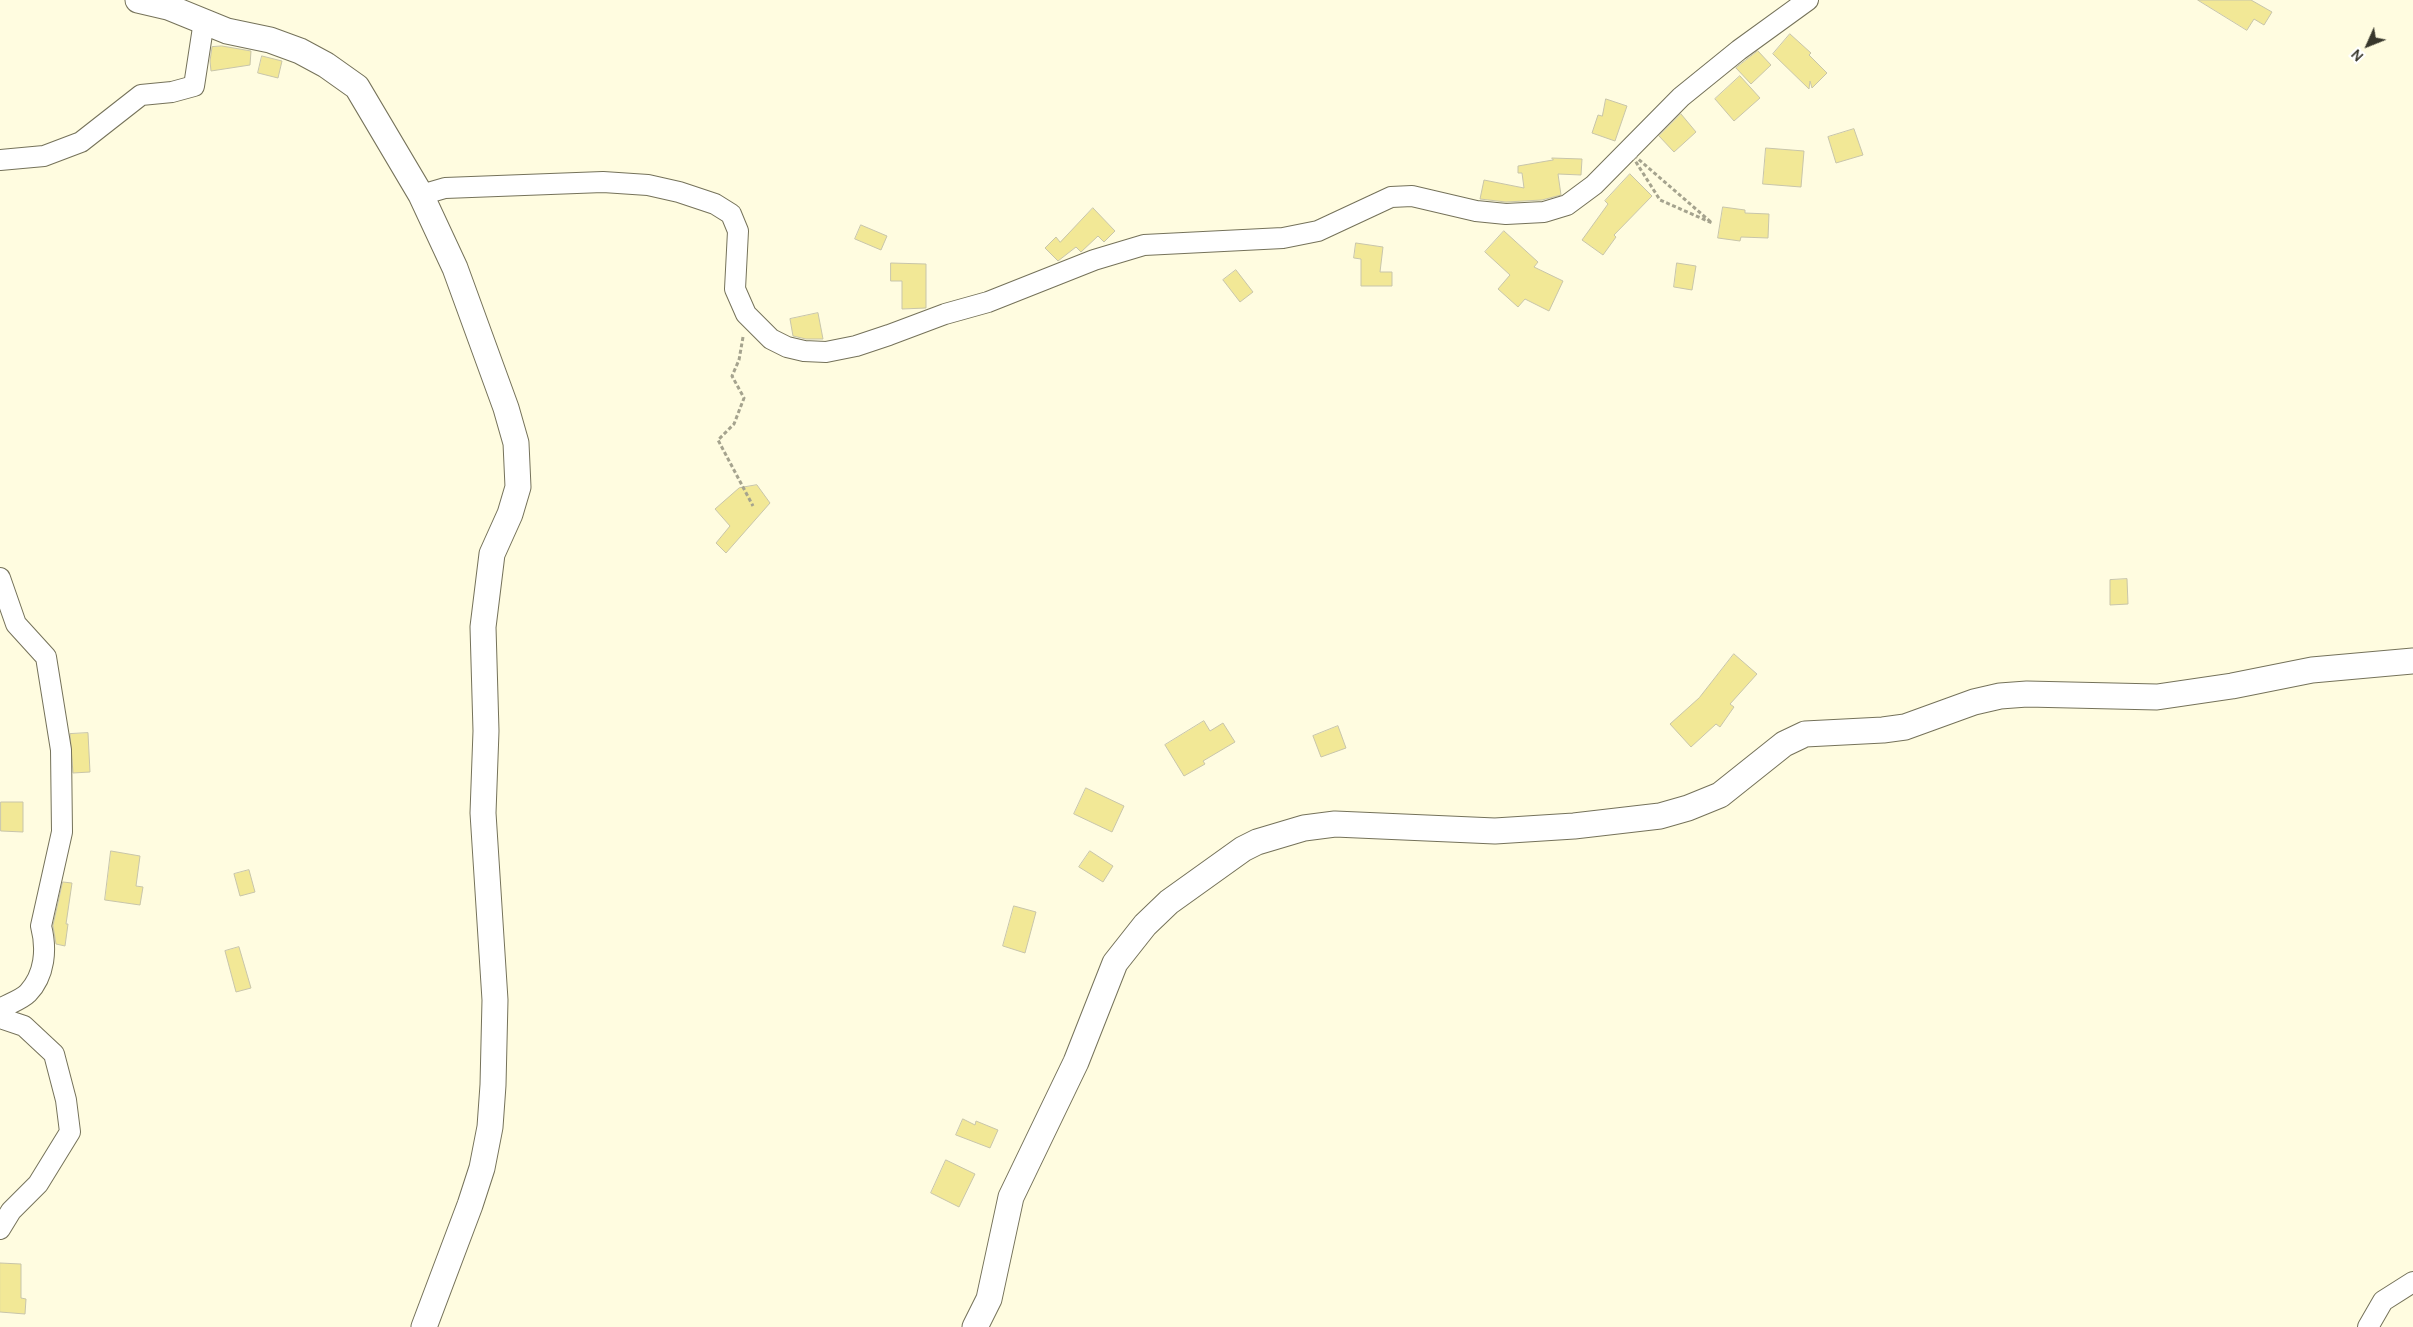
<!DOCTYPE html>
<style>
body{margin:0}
#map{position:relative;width:2413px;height:1327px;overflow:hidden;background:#fffce0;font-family:Manrope,sans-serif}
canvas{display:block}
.north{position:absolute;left:2343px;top:20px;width:50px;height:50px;-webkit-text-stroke:4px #fff;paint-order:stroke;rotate:226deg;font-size:14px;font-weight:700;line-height:20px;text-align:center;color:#38372c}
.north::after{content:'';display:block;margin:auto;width:18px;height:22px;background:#38372c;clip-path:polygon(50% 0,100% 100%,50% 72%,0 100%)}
</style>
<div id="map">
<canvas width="2413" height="1327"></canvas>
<div class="north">N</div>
</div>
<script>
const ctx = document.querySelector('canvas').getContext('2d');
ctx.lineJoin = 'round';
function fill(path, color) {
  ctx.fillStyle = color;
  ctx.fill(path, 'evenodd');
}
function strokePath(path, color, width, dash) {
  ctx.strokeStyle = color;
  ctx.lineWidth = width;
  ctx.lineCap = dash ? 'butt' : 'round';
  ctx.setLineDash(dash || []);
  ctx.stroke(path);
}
const building = new Path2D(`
 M 2198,0 L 2251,0 L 2272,12 L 2264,25 L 2254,19 L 2247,30 Z
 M 1790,34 L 1811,53 L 1809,55 L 1827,73 L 1812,88 L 1810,81 L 1809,89 L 1773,54 Z
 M 222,46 L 251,51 L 250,65 L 211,71 L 210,61 L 212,47 Z
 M 1758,51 L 1771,65 L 1751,84 L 1736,68 Z
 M 262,56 L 282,61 L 278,78 L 258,73 Z
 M 1740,76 L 1760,98 L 1734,121 L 1715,99 Z
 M 1606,99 L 1627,106 L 1615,141 L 1592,133 L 1598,115 L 1602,116 Z
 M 1681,114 L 1696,132 L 1674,152 L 1659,136 Z
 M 1854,129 L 1863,155 L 1836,163 L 1828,137 Z
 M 1766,148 L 1804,151 L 1801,187 L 1763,184 Z
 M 1552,158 L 1582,159 L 1581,175 L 1558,174 L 1561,195 L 1542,200 L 1506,202 L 1480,199 L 1484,180 L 1524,188 L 1522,173 L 1518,173 L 1518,166 L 1553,160 Z
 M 1630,174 L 1652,196 L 1614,235 L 1616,237 L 1603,255 L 1582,240 L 1608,204 L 1605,201 Z
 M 1723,207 L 1745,210 L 1745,213 L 1769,214 L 1768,238 L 1741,237 L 1740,241 L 1718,238 Z
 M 1093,208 L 1115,231 L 1104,242 L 1098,236 L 1081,252 L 1076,247 L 1058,261 L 1045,248 L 1056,237 L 1060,242 Z
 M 861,225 L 887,236 L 881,250 L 855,239 Z
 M 1504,231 L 1538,262 L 1534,267 L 1563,281 L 1549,311 L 1525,299 L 1518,307 L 1498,289 L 1510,275 L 1485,252 Z
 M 1356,243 L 1383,247 L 1380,272 L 1392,272 L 1392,286 L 1361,286 L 1361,259 L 1354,258 Z
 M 891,263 L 926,264 L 926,308 L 902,309 L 902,281 L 891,281 Z
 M 1677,263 L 1696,266 L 1692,290 L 1674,287 Z
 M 1236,270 L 1253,292 L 1240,302 L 1223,280 Z
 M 818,313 L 823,339 L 806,339 L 793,336 L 790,319 Z
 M 757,485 L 770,503 L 726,553 L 716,543 L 730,526 L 715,509 L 739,488 Z
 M 2127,579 L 2128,604 L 2110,605 L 2110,580 Z
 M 1734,654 L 1757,674 L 1730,704 L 1734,707 L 1720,727 L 1716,724 L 1691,747 L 1670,724 L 1699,698 Z
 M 1204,721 L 1210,731 L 1223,723 L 1235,742 L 1203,761 L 1205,764 L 1184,776 L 1165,745 Z
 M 1338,726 L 1346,748 L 1321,757 L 1313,736 Z
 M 88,733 L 90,772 L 73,773 L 70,734 Z
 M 1086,788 L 1124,806 L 1112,832 L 1074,814 Z
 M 1,802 L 23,802 L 23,832 L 1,831 Z
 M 111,851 L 140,856 L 136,886 L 143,887 L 140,905 L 105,900 Z
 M 1090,851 L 1113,866 L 1103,882 L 1079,867 Z
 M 249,870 L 255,892 L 240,896 L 234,874 Z
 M 63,882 L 72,883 L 66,924 L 68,924 L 65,946 L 56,944 L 53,926 Z
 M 1014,906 L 1036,912 L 1025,953 L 1003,946 Z
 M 239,947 L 251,988 L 236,992 L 225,951 Z
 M 963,1119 L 975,1125 L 976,1121 L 998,1130 L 990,1148 L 956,1135 Z
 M 946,1160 L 975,1174 L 959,1207 L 931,1193 Z
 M 0,1263 L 21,1264 L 21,1298 L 26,1299 L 25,1314 L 0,1312 Z`);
const path = new Path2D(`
 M 1629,151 L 1712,223 L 1660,200 Z
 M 743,337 L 739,360 L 732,376 L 744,398 L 734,424 L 718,440 L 753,506`);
const minor = new Path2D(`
 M 0,160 L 44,156 L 81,142 L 141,95 L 172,92 L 194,86 L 204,21
 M 421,195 L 445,188 L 603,182 L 648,185 L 679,192 L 715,204 L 731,214 L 738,231 L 735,289 L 746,314 L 771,339 L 787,347 L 804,351 L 826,352 L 856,346 L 889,335 L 945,314 L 988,302 L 1094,260 L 1144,245 L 1283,238 L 1318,231 L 1391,197 L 1412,196 L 1476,211 L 1506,214 L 1544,212 L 1567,205 L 1594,185 L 1681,97 L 1739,50 L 1808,0
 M 0,578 L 16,624 L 46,657 L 61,750 L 62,832 L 41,926 C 47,949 45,975 28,993 C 21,1000 8,1004 0,1009
 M 0,1018 L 24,1026 L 54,1054 L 66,1100 L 70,1132 L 38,1184 L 11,1211 L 0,1229
 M 2368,1327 L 2383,1301 L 2413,1282`);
const major = new Path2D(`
 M 138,0 L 168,7 L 227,31 L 270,40 L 300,51 L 326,65 L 357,87 L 421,195 L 455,268 L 506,408 L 516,443 L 518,487 L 510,514 L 492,554 L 483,627 L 486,731 L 483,813 L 495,1000 L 493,1085 L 490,1127 L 482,1168 L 470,1205 L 424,1327
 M 975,1327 L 989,1299 L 1011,1197 L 1076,1062 L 1115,963 L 1145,925 L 1169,902 L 1243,849 L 1257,842 L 1304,828 L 1335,824 L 1495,831 L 1574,826 L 1660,816 L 1688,808 L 1720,795 L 1784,744 L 1805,734 L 1883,730 L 1905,727 L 1974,702 L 2000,696 L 2027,694 L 2157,697 L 2232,686 L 2312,670 L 2413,661`);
fill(building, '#f2e896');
strokePath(building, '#c8c5aa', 1);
strokePath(minor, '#75725a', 22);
strokePath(major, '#75725a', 27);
strokePath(path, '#a5a38e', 3, [4, 2.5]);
strokePath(minor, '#fff', 20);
strokePath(major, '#fff', 25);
</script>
